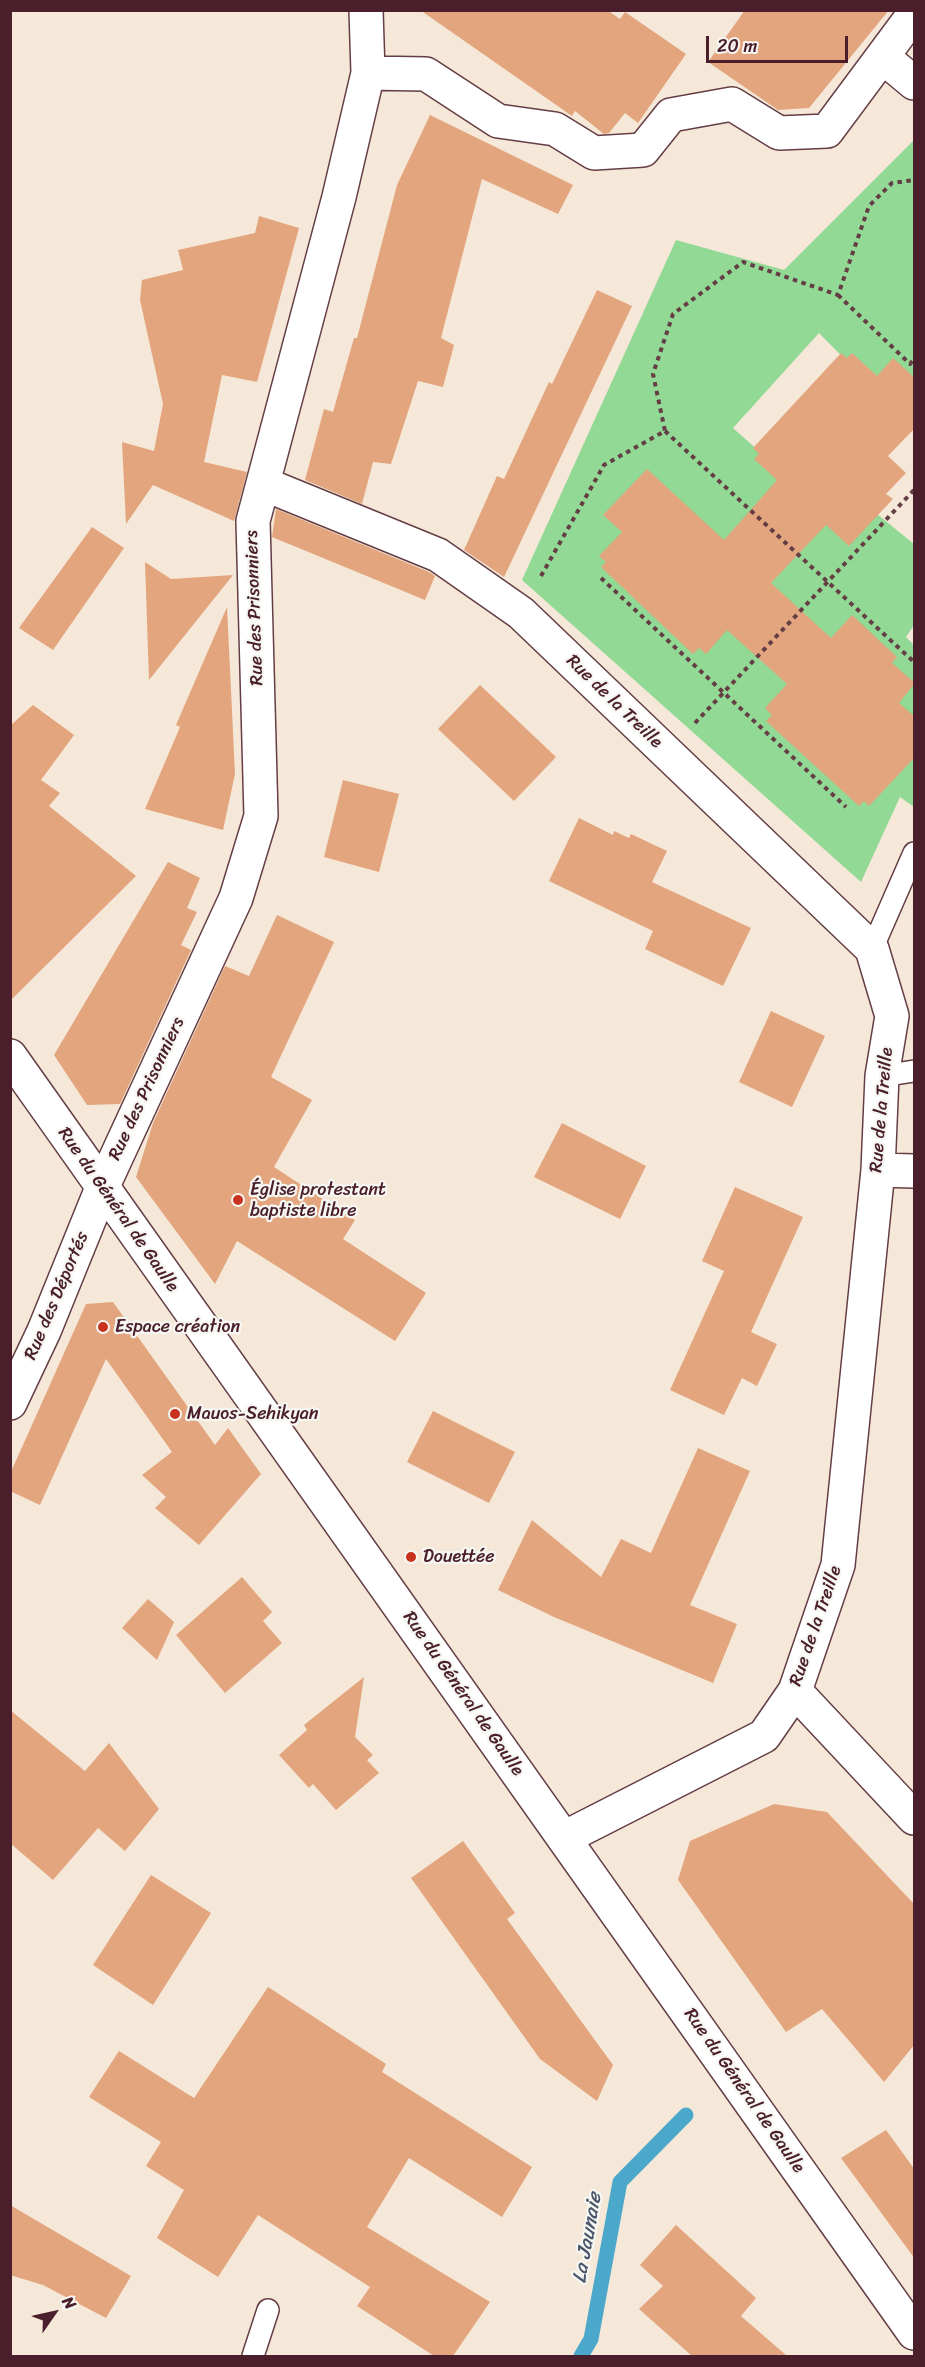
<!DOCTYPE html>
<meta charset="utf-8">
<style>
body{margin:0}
#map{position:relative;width:925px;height:2367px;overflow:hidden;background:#f5e8d8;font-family:Sriracha,sans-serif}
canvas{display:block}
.frame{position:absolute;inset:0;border:12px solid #4a1f2b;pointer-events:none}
.north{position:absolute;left:24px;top:2283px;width:60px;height:60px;-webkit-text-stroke:4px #f6f6f2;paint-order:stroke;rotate:56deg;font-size:16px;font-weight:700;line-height:24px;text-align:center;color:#4a1f2b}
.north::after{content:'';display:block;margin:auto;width:21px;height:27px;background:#4a1f2b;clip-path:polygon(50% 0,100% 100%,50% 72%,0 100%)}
.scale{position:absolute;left:706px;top:36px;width:142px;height:27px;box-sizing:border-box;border:3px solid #4a1f2b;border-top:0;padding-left:8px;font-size:18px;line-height:21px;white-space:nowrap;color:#4a1f2b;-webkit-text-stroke:4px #f6f6f2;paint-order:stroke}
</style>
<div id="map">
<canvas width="925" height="2367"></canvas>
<div class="frame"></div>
<div class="north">N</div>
<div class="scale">20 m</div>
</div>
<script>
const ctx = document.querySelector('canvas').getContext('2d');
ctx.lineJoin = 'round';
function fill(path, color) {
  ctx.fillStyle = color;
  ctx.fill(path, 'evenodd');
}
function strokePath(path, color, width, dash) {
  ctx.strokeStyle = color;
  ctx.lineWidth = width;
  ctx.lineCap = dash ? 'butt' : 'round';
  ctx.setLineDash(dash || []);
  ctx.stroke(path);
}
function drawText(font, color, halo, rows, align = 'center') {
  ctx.font = font + ' Sriracha,sans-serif';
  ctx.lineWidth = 4.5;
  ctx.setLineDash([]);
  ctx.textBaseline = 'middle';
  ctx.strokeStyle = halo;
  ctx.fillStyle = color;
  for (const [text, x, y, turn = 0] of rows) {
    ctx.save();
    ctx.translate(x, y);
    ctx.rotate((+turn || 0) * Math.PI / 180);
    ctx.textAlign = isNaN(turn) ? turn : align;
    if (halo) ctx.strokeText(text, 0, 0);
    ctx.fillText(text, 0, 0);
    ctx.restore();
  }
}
const green = new Path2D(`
 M 914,140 L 914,429 L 819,333 L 733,428 L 851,533 L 872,510 L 914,544 L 914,625 L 906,637 L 914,645 L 914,807 L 900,797 L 861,882 L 522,580 L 676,240 L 784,270 Z`);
const stream = new Path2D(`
 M 581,2356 L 591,2339 L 620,2182 L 686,2115`);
const building = new Path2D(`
 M 420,10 L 607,10 L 620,19 L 625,12 L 686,54 L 638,123 L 625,113 L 609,133 L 604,134 L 575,111 L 572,116 Z
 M 745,10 L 889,10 L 809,108 L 778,110 L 708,62 Z
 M 430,115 L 573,185 L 558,214 L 482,179 L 441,338 L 454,345 L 443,387 L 418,381 L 391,464 L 373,462 L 362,504 L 305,480 L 324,409 L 333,412 L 354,338 L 357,338 L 397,185 Z
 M 259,216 L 299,228 L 257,382 L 222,375 L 204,462 L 247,472 L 234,521 L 153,485 L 126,524 L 122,442 L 154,451 L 163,404 L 140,300 L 142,280 L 183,270 L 178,250 L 255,233 Z
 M 597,290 L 632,306 L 504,577 L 464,550 L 497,476 L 504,479 L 549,382 L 552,384 Z
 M 841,353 L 847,358 L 852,353 L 877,376 L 893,358 L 915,378 L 915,428 L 888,456 L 906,473 L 886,494 L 893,499 L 849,546 L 826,525 L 771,583 L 831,638 L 852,615 L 897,657 L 892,663 L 915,683 L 899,703 L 915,717 L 915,757 L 869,806 L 864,801 L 859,806 L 766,721 L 772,715 L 765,708 L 787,684 L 727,630 L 706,654 L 699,648 L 693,654 L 601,567 L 606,562 L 599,556 L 622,532 L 603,515 L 647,469 L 724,540 L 777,480 L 754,459 L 759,454 L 753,448 Z
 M 276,509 L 429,572 L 435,576 L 425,600 L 272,537 Z
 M 92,527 L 124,548 L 53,650 L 19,628 Z
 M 145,562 L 171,579 L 233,575 L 149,680 Z
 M 227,607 L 235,774 L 223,830 L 145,809 L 180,727 L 176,725 Z
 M 480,685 L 556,757 L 514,801 L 438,729 Z
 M 33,705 L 74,735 L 41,780 L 60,793 L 49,806 L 136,876 L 10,1001 L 10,726 Z
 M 343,780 L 399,794 L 379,872 L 324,857 Z
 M 579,818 L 613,835 L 614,831 L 629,838 L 631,834 L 667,851 L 652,882 L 751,928 L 723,986 L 645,949 L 653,931 L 549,881 Z
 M 168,862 L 200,878 L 187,908 L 197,912 L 181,945 L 191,950 L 120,1104 L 87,1105 L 54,1055 Z
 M 277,915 L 334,942 L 271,1077 L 312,1100 L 274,1167 L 355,1220 L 343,1239 L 426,1293 L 395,1341 L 237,1241 L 215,1284 L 136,1177 L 153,1123 L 225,966 L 249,976 Z
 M 771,1011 L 825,1036 L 792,1107 L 739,1082 Z
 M 562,1123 L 646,1166 L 620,1219 L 534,1177 Z
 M 735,1187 L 803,1217 L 751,1332 L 777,1344 L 757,1386 L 742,1378 L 724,1415 L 670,1390 L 724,1271 L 702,1261 Z
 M 113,1302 L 215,1445 L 228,1428 L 261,1474 L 199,1545 L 155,1508 L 166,1497 L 142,1475 L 172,1452 L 106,1359 L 40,1505 L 10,1491 L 10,1474 L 86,1304 Z
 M 433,1411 L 515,1452 L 489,1503 L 407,1462 Z
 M 698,1448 L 750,1471 L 690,1605 L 737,1624 L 713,1683 L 554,1617 L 498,1590 L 532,1520 L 601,1577 L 621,1539 L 651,1553 Z
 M 242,1577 L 272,1612 L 263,1621 L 282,1643 L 225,1693 L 176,1635 Z
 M 148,1599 L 174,1622 L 157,1660 L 122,1628 Z
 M 364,1677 L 355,1737 L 373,1755 L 367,1760 L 379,1773 L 336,1810 L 313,1784 L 309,1788 L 279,1755 L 307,1730 L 304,1725 Z
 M 10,1710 L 85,1771 L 109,1743 L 159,1809 L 125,1851 L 98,1828 L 53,1880 L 10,1843 Z
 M 774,1804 L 827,1812 L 915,1905 L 915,2044 L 884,2082 L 822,2009 L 786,2032 L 678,1880 L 690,1841 Z
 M 463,1841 L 515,1913 L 507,1919 L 613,2065 L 597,2101 L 540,2059 L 411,1878 Z
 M 151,1875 L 211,1913 L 153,2005 L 93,1965 Z
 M 268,1987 L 386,2064 L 382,2072 L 532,2167 L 502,2217 L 409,2158 L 367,2227 L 490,2302 L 453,2356 L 434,2356 L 357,2306 L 370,2287 L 258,2215 L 218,2277 L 157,2238 L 184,2190 L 146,2166 L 161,2142 L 89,2097 L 119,2051 L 194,2098 Z
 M 886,2130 L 915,2170 L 915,2259 L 841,2158 Z
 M 10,2205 L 131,2276 L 106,2318 L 43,2285 L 10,2275 Z
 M 676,2225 L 756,2298 L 741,2316 L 787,2356 L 692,2356 L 639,2309 L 663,2286 L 640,2265 Z`);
const path = new Path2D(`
 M 838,295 L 910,364 L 914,359
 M 665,431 L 914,662
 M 541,576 L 604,465 L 665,431 L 653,374 L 673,314 L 743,262 L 838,295 L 869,206 L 892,183 L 914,180
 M 601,578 L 846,807
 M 695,723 L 914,490`);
const service = new Path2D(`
 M 872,949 L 914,853
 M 882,1076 L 914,1071
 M 253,2356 L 268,2310`);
const minor = new Path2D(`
 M 884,58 L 914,83
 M 368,73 L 426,74 L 498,121 L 555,129 L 594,153 L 643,150 L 671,115 L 732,104 L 779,133 L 827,131 L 914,14
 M 264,484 L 438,555 L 521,613 L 872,949 L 892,1016 L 882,1076 L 878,1170 L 838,1565 L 795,1691 L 764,1736 L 564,1838
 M 878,1170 L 914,1171
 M 102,1188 L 236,898 L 261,816 L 253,521 L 339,197 L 368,73 L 366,10
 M 795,1691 L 914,1818`);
const tertiary = new Path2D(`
 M 10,1056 L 914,2333
 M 10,1403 L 44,1331 L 102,1188`);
const markers = [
 [238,1200,6,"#c8321e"],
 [103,1327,6,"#c8321e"],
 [175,1414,6,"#c8321e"],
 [411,1557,6,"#c8321e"]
];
const streetNames = [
 ["Rue des Prisonniers",255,608,-92],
 ["Rue de la Treille",614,702,44],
 ["Rue des Prisonniers",147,1089,-65],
 ["Rue de la Treille",882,1110,-85],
 ["Rue du Général de Gaulle",118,1210,55],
 ["Rue des Déportés",57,1296,-67],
 ["Rue de la Treille",816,1626,-71],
 ["Rue du Général de Gaulle",463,1694,55],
 ["Rue du Général de Gaulle",744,2091,55]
];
const poiNames = [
 ["Église protestant",250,1190],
 ["baptiste libre",250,1211],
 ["Espace création",115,1327],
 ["Mauos-Sehikyan",187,1414],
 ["Douettée",423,1557]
];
const waterNames = [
 ["La Jaunaie",588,2238,-80]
];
fill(green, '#91d994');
strokePath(stream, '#4ca8ca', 15);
fill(building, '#e3a57d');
strokePath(service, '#643d45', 24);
strokePath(minor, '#643d45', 36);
strokePath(tertiary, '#643d45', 36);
strokePath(path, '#643d45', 4, [4.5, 4.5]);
strokePath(service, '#fff', 21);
strokePath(minor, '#fff', 33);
strokePath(tertiary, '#fff', 33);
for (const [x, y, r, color] of markers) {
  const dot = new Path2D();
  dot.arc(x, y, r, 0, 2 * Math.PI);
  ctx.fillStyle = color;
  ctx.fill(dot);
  strokePath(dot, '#f6f6f2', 2);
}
drawText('18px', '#4a1f2b', '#f6f6f2', streetNames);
drawText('18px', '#4a1f2b', '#f6f6f2', poiNames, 'left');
drawText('italic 20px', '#4b566b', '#f6f6f2', waterNames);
</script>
